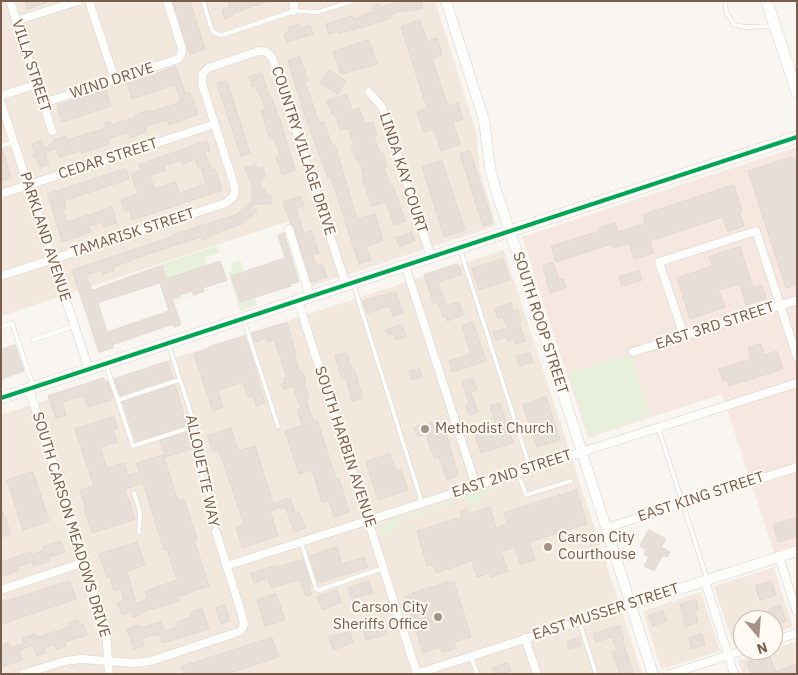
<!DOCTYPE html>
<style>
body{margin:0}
#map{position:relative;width:798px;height:675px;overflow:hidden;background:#f9f5f0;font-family:"IBM Plex Sans",sans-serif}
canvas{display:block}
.frame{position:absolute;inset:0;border:2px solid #7a5c4d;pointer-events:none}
.north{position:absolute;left:733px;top:610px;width:50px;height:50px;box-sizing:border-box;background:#fffaf3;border:1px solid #cabbb1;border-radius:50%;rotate:162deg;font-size:14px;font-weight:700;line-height:20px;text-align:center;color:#7a5c4d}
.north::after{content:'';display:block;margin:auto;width:18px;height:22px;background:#a69286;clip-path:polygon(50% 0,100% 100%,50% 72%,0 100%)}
</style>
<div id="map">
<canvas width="798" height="675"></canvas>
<div class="frame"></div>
<div class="north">N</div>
</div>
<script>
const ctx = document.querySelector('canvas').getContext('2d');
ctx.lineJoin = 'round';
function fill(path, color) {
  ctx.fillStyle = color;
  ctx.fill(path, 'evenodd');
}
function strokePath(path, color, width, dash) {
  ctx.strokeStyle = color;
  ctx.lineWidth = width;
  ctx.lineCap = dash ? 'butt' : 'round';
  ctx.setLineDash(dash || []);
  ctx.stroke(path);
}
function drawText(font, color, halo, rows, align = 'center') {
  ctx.font = font + ' "IBM Plex Sans",sans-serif';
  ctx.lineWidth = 4;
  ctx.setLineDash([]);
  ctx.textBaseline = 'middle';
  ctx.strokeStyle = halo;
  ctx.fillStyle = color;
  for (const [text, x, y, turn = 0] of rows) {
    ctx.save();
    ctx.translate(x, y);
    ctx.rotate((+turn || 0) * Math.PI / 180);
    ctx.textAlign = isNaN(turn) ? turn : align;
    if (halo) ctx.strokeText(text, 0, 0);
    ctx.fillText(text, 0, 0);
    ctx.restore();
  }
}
const residential = new Path2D(`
 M 1,1 L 435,1 L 476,131 L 480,172 L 495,222 L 494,225 L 492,227 L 312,286 L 289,221 L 1,316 Z
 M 504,250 L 642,674 L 1,674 L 1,415 Z
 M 750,575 L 758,601 L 782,594 L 793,627 L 773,634 L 773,620 L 743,620 L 743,643 L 734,646 L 714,586 Z
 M 701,592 L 720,651 L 661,669 L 643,611 Z
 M 797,641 L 797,674 L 743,674 L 738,661 Z`);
const commercial = new Path2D(`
 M 797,147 L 797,545 L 774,552 L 722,394 L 588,438 L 522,237 Z
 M 774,567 L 782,594 L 758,601 L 750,575 Z`);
const green = new Path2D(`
 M 217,246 L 219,253 L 205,257 L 207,265 L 169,277 L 174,293 L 179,292 L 182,298 L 174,301 L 162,264 Z
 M 240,260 L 244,271 L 230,276 L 239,303 L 255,298 L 257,305 L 240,311 L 228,273 L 233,270 L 231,263 Z
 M 630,354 L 650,416 L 589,436 L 569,374 Z
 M 493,488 L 494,491 L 481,495 C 480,500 479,505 472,504 L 467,500 L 461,501 L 460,498 Z
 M 455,500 L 456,503 L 401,521 L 390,534 L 382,537 L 380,528 L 384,523 Z`);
const building = new Path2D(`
 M 25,1 L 47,1 L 48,2 L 28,9 Z
 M 173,1 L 190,1 L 205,49 L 190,54 Z
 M 235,1 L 266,1 L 266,2 L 233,13 L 233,16 L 225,19 L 222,10 L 230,7 L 229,3 Z
 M 404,1 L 421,1 L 423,8 L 404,12 L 403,10 L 390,15 L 391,18 L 356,29 L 339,33 L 338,31 L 329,34 L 326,24 L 352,16 L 353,19 L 369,13 L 374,11 L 372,7 L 379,4 L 380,7 Z
 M 420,20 L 427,41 L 437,38 L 442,54 L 432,58 L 448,106 L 458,103 L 463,119 L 453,122 L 460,144 L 441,151 L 434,129 L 424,132 L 417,112 L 427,108 L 401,27 Z
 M 300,24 L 301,28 L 310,25 L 313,34 L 287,42 L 284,34 L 289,32 L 288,28 Z
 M 369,40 L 377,64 L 341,74 L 333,52 Z
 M 300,57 L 308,81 L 305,82 L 313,105 L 319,123 L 324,122 L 332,146 L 335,145 L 357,219 L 375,214 L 383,241 L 366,246 L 371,260 L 359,264 L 331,177 L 328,178 L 304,113 L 288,61 Z
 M 176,67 L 185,93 L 190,92 L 198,114 L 169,125 L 168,120 L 145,126 L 146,132 L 130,138 L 128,132 L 108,139 L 110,144 L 81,153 L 80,151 L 59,157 L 56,149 L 45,153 L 49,164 L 40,167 L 36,157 L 34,158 L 33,155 L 35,154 L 32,144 L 42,140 L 44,148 L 54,142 L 53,140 L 66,136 L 67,140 L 106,128 L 104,123 L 110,121 L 111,125 L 136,117 L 135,115 L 150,110 L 150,112 L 181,102 L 175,85 L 132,99 L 127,84 Z
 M 329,70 L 346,81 L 338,94 L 320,83 Z
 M 262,73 L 270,99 L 272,98 L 282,126 L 295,170 L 282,175 L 276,156 L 280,155 L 274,138 L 270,139 L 267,130 L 261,110 L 265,109 L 261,95 L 259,95 L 256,86 L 252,87 L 249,77 Z
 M 227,81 L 250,153 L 241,156 L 217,84 Z
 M 106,90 L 111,106 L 62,122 L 57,106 Z
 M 347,95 L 352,111 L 359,108 L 365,124 L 373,122 L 377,135 L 374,136 L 380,154 L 383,153 L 387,167 L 384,168 L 390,186 L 393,185 L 405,221 L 394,225 L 386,202 L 372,206 L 362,178 L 364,177 L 359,159 L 356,160 L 351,146 L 354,145 L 348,128 L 340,130 L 335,114 L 332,115 L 327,101 Z
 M 207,141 L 210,151 L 205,152 L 211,170 L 215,169 L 222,190 L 132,220 L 129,210 L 125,211 L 121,200 L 138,194 L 131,174 L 141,170 L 139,165 ZM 195,159 L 198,167 L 201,166 L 206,184 L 179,193 L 176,182 L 154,189 L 150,175 L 166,170 L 164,166 L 182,160 L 183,164 Z
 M 3,151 L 11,178 L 1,181 L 1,152 Z
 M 470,151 L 493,223 L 483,226 L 460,154 Z
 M 793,157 L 797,159 L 797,284 L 786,288 L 748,171 Z
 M 442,161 L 465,230 L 444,237 L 422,167 Z
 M 256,165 L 257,169 L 263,167 L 266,176 L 261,178 L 261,189 L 266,189 L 266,195 L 271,195 L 271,204 L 252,204 L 252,181 L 250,182 L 245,168 Z
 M 126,169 L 129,179 L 64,201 L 66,209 L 63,210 L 67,222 L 112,207 L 117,223 L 104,227 L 103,222 L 89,226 L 91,232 L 62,242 L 48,194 Z
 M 734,185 L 742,211 L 739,212 L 744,226 L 728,232 L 723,217 L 650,241 L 653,253 L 634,259 L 629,243 L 613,248 L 612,244 L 556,262 L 551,246 L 600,231 L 599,228 L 615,223 L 618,232 L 646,223 L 643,215 Z
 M 301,197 L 304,206 L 296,208 L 304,233 L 311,230 L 319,253 L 313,255 L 316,266 L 322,264 L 327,277 L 311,282 L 294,227 L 291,224 L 283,202 Z
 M 250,203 L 257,211 L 242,224 L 210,235 L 210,237 L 202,240 L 201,237 L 130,260 L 130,261 L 113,267 L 114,270 L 103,274 L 101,270 L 86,275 L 91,288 L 93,290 L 162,265 L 166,279 L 220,261 L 227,280 L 203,288 L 204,291 L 194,295 L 192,291 L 172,298 L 181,325 L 174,327 L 173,324 L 112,345 L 113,348 L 99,352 L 72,270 L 174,236 L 174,234 L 236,215 ZM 160,283 L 169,311 L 107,332 L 98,303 Z
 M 284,233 L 299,282 L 290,284 L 291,286 L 240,302 L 231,276 L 285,258 L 278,235 Z
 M 412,233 L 415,241 L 399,247 L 396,238 Z
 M 740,247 L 753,288 L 762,285 L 766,298 L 746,305 L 740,284 L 719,290 L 725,307 L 690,319 L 677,278 L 712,266 L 709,257 Z
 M 503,259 L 510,280 L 479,290 L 472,269 Z
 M 553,263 L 559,280 L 563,279 L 566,287 L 550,293 L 543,266 Z
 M 458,264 L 462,274 L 438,282 L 446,306 L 459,302 L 463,315 L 447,321 L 446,316 L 443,317 L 438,302 L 434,304 L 424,275 Z
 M 639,271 L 642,280 L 622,286 L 619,277 Z
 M 396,292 L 403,313 L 393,316 L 389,306 L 367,313 L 363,301 Z
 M 511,303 L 513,311 L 518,309 L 521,321 L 519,322 L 525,341 L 515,344 L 513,339 L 508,341 L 507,337 L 496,340 L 493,332 L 507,328 L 503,317 L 498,318 L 495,309 Z
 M 473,322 L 486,361 L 452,372 L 449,361 L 471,354 L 462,326 Z
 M 287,323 L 296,354 L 294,354 L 300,373 L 302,372 L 306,382 L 304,383 L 309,398 L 306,399 L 313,421 L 317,420 L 336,479 L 339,478 L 349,512 L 334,517 L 329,500 L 322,502 L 312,470 L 299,474 L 285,431 L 302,425 L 297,410 L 301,408 L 293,386 L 283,389 L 281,384 L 285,383 L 284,378 L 287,377 L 274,340 L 267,342 L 266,338 L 255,342 L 252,333 Z
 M 402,325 L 406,337 L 396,340 L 394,334 L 388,335 L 386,330 Z
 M 245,336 L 265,403 L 256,406 L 253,396 L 248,398 L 243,382 L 218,390 L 223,407 L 213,411 L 194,354 L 210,349 L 209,347 Z
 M 761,344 L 764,355 L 777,351 L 783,369 L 729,386 L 727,380 L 723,381 L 719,369 L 751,359 L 748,348 Z
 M 15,345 L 24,371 L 1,379 L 1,350 Z
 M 347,353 L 352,369 L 354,369 L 363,398 L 352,401 L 346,378 L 342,379 L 335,356 Z
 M 530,353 L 533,362 L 519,366 L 516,357 Z
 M 167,362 L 173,378 L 120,395 L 115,379 Z
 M 420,369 L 422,377 L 412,380 L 409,372 Z
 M 104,378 L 105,382 L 107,381 L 113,397 L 111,398 L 111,400 L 88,407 L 84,395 L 62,402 L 66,415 L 56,418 L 48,396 Z
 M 473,379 L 477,390 L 471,392 L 478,412 L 469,415 L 466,405 L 469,403 L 462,382 Z
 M 175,385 L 187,425 L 136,441 L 123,402 Z
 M 546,397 L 560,440 L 537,447 L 523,405 Z
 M 500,403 L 513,443 L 481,453 L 474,432 L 496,425 L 490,406 Z
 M 114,417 L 118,429 L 113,430 L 117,442 L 100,447 L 107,468 L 124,463 L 128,475 L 139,472 L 136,463 L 163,455 L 178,501 L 184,499 L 197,539 L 194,540 L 209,586 L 177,597 L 179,601 L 142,612 L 142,614 L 133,617 L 131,611 L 122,615 L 118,603 L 124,601 L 121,589 L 114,591 L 110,577 L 107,578 L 99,554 L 137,542 L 145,565 L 127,571 L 136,603 L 148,599 L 145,591 L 177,580 L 167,549 L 164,550 L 143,483 L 125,489 L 135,519 L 92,533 L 84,509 L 86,509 L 80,490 L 94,486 L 75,429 Z
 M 432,422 L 437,435 L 446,432 L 458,476 L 447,480 L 439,457 L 434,458 L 426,434 L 418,437 L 414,428 Z
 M 231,428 L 238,451 L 255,446 L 273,503 L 290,498 L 295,513 L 299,512 L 305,528 L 294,532 L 286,508 L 281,509 L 281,507 L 270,511 L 278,536 L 242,548 L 236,527 L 244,525 L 237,503 L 219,450 L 213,452 L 208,436 Z
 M 187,433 L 192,449 L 165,457 L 160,441 Z
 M 390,454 L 396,471 L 401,469 L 408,490 L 378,500 L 366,462 Z
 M 33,472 L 49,521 L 23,530 L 7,480 Z
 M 577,490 L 587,524 L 529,542 L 535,560 L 520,564 L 515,547 L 501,551 L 508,571 L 491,577 L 489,573 L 477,577 L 472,561 L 436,573 L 433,564 L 427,566 L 417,531 L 462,517 L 460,511 L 467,509 L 468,514 L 490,507 L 496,528 L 507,524 L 504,513 Z
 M 1,507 L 11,534 L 1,537 Z
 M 797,518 L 797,536 L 778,542 L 773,525 Z
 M 649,530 L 666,539 L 661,547 L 670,552 L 667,557 L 663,555 L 654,571 L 644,566 L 649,557 L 644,554 L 646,550 L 640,546 Z
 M 61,541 L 65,552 L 49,557 L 50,561 L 33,566 L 32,562 L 18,567 L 19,571 L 1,576 L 1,562 L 31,552 L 31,555 L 44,550 L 43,547 Z
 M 337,547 L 342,564 L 364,557 L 368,567 L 318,583 L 310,556 Z
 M 303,560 L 311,585 L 309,586 L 312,594 L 306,596 L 300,579 L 271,588 L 268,578 L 254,583 L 251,573 L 277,565 L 277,567 Z
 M 70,581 L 76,599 L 1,624 L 1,603 Z
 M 369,581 L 373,593 L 368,595 L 367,594 L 352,599 L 348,588 Z
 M 771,581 L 776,595 L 760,600 L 755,586 Z
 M 448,582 L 448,583 L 454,582 L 471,637 L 455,642 L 454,644 L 455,648 L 450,651 L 442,652 L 441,648 L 437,648 L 423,653 L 405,596 Z
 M 337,590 L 341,602 L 322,610 L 317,597 Z
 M 276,594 L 285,620 L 265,626 L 257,600 Z
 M 696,600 L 698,609 L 694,611 L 698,622 L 685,627 L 683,619 L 685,618 L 680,605 Z
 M 225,605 L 230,621 L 221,624 L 216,608 Z
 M 781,606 L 786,621 L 774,625 L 768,610 Z
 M 202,609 L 209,629 L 162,643 L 160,635 L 157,636 L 157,634 L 142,638 L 144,646 L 134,649 L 127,629 L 138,625 L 139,628 L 161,622 L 165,631 L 178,627 L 177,622 L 191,617 L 190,613 Z
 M 663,611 L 666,621 L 653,626 L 649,616 Z
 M 78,620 L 79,625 L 83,624 L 87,635 L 65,642 L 66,646 L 56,649 L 55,644 L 44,647 L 46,653 L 37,656 L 33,645 L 19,650 L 22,660 L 1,667 L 1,645 L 8,643 L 10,648 L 24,643 L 22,638 L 36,634 L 38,637 L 70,627 L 69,623 Z
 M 382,621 L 387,634 L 366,640 L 363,629 L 377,625 L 376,623 Z
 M 620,626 L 624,639 L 622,640 L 634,674 L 620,674 L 612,652 L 617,651 L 612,637 L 596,642 L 593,634 Z
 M 350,632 L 353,642 L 333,650 L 329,636 Z
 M 702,634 L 705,645 L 692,649 L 689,638 Z
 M 272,638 L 279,657 L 226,674 L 183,674 L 181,667 Z
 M 579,638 L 581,646 L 569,649 L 567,642 Z
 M 769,655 L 776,671 L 797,664 L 797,672 L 790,674 L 751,674 L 747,662 Z
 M 508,663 L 511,671 L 502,674 L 494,674 L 492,668 Z`);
const path = new Path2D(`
 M 184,327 L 176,301 L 228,284
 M 555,336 L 562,359
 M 542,357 L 544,365
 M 520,632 L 501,574 L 596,544 L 595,542 L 600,540
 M 472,637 L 477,635 L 479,642 L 498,636 L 499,638`);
const service = new Path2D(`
 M 203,1 L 212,30 L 216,34 L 222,35 L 294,11 L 318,12 L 353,1
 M 725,1 L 726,12 L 734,25 L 746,27 L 773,26
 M 1,146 L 13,142
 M 460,249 L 530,468
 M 353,283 L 422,503
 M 244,321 L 278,426
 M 1,327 L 12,323 L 33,386
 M 33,340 L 74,326
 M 169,346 L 195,426 L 198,463 L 213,513 L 216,532
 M 106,365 L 133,446 L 195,426
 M 118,400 L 179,380
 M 658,427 L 707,579
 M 518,473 L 526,495 L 571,481
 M 134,493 L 140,512 L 139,532
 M 301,542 L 316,589 L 319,590 L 383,568
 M 579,621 L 596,674
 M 471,656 L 477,674`);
const minor = new Path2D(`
 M 10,1 L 52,131
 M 89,1 L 115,80
 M 294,1 L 294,11
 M 16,21 L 78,1
 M 369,92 L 382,107 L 431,257
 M 1,96 L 37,84
 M 1,103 L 89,370
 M 43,103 L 178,59 L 181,55 L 182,49 L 167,1
 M 1,194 L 215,124
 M 289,229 L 310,297
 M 405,265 L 476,486
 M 1,276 L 226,203 L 234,196 L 235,188 L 202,84 L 202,75 L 208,68 L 259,51 C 267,51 270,53 273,60 L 346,285
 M 298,301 L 417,674
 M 684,336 L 659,262 L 756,231 L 797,357
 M 633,352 L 797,300
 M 29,389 L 106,629 L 109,674
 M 606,528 L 797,467
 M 779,557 L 797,612
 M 226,566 L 797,383
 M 705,581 L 734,674
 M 1,590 L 85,562
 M 525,638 L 537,674
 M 773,641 L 797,633
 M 23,674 L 65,661 L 81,659 L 134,663 L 151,661 L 241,631 L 244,624 L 242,615 L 216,532
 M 416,674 L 630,605
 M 670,674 L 745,650`);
const tertiary = new Path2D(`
 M 446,1 L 484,120 L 490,168 L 495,188 L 528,284 L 653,674
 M 630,605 L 797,551`);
const secondary = new Path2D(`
 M 767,1 L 797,93
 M 1,398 L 797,137`);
const bus1 = new Path2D(`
 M 1,398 L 797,137`);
const markers = [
 [425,429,5,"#a69286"],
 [548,547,5,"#a69286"],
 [438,617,5,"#a69286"]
];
const streetNames = [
 ["VILLA STREET",31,66,72],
 ["WIND DRIVE",112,81,-18],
 ["COUNTRY VILLAGE DRIVE",303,151,72],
 ["CEDAR STREET",108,159,-18],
 ["LINDA KAY COURT",403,173,72],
 ["TAMARISK STREET",133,233,-18],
 ["PARKLAND AVENUE",45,237,72],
 ["SOUTH ROOP STREET",540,323,72],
 ["EAST 3RD STREET",715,326,-18],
 ["SOUTH HARBIN AVENUE",345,447,72],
 ["ALLOUETTE WAY",202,471,78],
 ["EAST 2ND STREET",512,474,-18],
 ["EAST KING STREET",701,497,-18],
 ["SOUTH CARSON MEADOWS DRIVE",71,525,73],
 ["EAST MUSSER STREET",606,612,-18]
];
const poiNames = [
 ["Methodist Church",435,429],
 ["Carson City",558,538],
 ["Courthouse",558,555],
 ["Carson City",428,608,"right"],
 ["Sheriffs Office",428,625,"right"]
];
fill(residential, '#f2e8de');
fill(commercial, '#f6e8e1');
fill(green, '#e7f0db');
fill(building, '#e6ded7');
strokePath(building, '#e2d8d2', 1);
strokePath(service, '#d7d1cb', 5);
strokePath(minor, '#d7d1cb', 9);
strokePath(tertiary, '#d7d1cb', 11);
strokePath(secondary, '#d9d2cb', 12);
strokePath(path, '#dcd5d0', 1, [1, 4]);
strokePath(service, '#fefefd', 4);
strokePath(minor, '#fefefd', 8);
strokePath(tertiary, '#fefefd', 10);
strokePath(secondary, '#fefefd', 11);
strokePath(bus1, '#00a651', 4);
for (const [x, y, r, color] of markers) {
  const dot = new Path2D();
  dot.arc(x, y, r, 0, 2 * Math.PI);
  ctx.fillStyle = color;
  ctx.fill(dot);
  strokePath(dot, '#fffaf3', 2);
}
drawText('15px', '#7a5c4d', '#fffaf3', streetNames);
drawText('15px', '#7a5c4d', '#fffaf3', poiNames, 'left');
</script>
